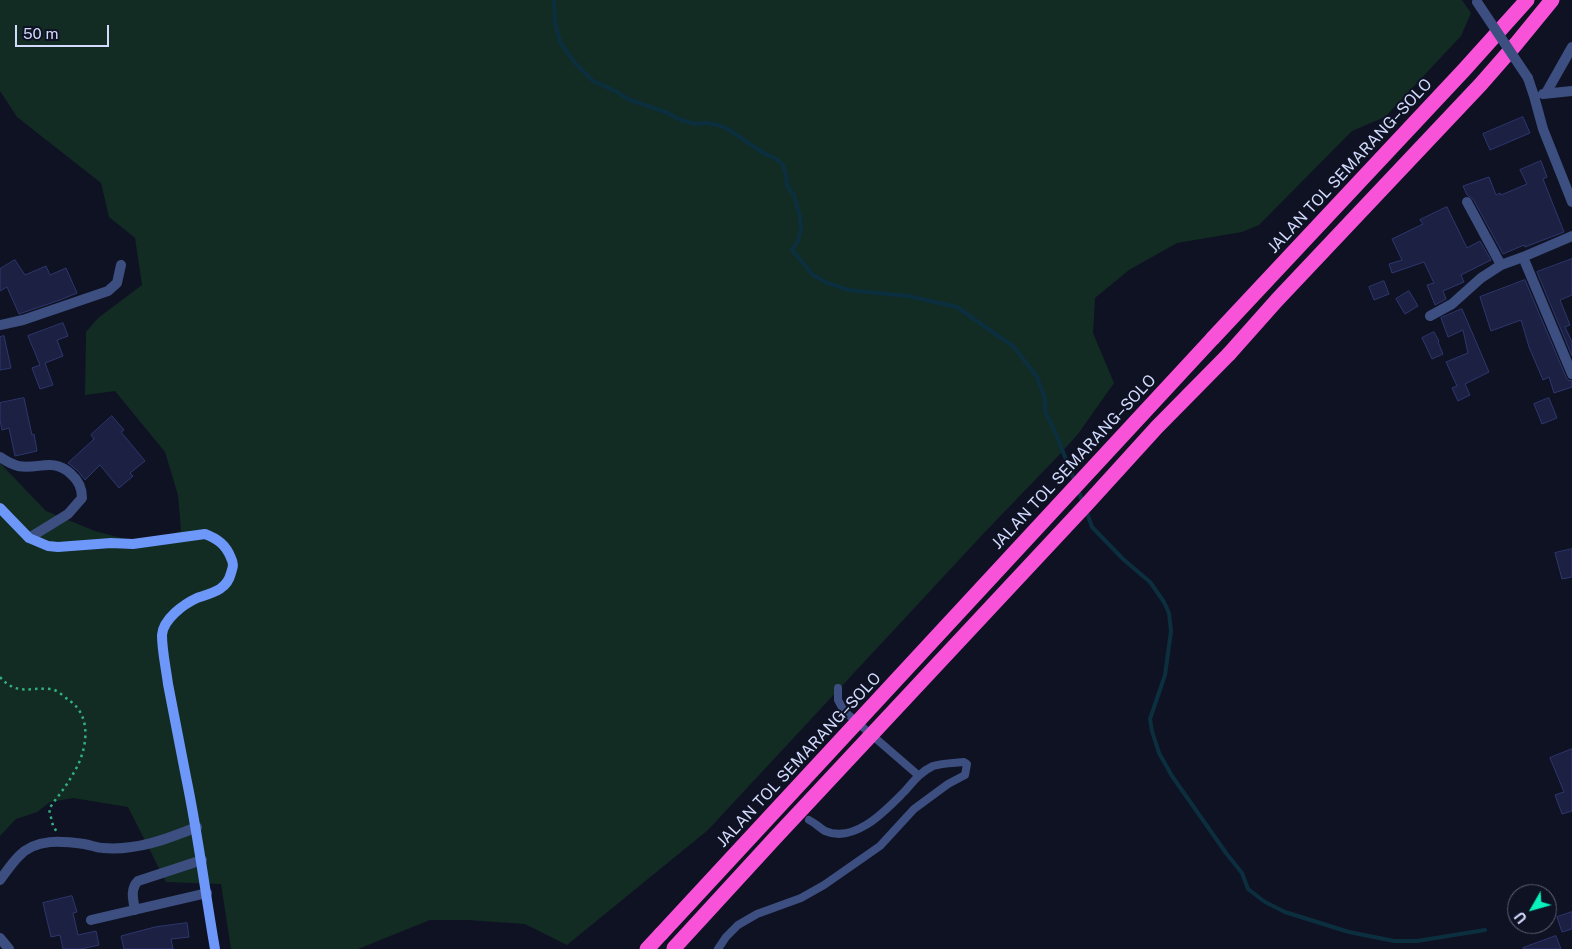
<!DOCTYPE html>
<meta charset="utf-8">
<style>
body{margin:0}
#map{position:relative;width:1572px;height:949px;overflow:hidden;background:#0f1223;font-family:"Public Sans",sans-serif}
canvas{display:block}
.north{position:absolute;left:1507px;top:884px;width:50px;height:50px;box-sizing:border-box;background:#0f1223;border:1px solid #5d627a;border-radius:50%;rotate:232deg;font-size:14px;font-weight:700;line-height:20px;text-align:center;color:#d2dbfd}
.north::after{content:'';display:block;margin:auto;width:18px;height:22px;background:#09f2be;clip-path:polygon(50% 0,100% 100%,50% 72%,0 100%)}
.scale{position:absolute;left:15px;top:25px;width:94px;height:22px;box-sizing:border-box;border:2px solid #d2dbfd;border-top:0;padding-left:6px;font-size:15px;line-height:18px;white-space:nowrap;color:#d2dbfd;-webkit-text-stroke:4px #0f1223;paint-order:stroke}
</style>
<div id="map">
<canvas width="1572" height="949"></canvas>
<div class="north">U</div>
<div class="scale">50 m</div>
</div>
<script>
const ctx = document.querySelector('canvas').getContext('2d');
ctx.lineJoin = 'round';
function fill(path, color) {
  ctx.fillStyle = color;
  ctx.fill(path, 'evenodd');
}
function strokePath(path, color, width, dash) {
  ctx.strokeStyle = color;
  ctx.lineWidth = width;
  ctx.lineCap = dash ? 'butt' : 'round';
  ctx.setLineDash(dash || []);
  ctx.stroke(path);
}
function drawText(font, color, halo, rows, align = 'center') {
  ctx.font = font + ' "Public Sans",sans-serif';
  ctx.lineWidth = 4;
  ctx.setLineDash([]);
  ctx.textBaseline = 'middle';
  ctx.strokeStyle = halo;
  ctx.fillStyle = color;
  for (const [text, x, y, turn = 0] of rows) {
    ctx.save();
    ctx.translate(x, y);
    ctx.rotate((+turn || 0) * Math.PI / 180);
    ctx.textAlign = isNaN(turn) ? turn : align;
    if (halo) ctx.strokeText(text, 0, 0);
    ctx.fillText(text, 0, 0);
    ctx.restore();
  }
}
const green = new Path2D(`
 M 0,0 L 1462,0 L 1471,13 L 1461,36 L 1385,117 L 1352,131 L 1259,225 L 1242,232 L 1177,243 L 1129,270 L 1095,298 L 1093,333 L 1114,383 L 1078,434 L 1061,453 L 984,533 L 708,830 L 567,945 L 525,924 L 468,920 L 430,920 L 358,949 L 231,949 L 221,884 L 166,882 L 128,807 L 73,798 L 50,802 L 37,812 L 16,819 L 0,836 L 0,463 L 46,511 L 95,531 L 144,544 L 181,531 L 178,495 L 165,452 L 115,391 L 85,395 L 86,332 L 98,318 L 142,285 L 135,238 L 109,217 L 101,183 L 17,117 L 0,91 Z`);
const stream = new Path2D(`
 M 554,0 L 555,22 L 560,42 L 575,63 L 593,81 L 615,91 L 630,100 L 668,113 L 678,119 L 695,124 L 706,123 L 718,125 L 728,129 L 765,154 L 775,158 L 783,165 L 786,175 L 787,186 L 794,195 L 800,217 L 801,229 L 798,241 L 792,250 L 813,275 L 825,282 L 848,290 L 908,296 L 957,307 L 1014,347 L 1037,377 L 1045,399 L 1045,411 L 1056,434 L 1075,482
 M 1078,489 L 1083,503
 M 1086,510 L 1092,527 L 1123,559 L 1150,582 L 1164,602 L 1169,613 L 1171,631 L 1165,675 L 1150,719 L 1152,731 L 1159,753 L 1172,776 L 1226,853 L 1242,873 L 1248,889 L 1265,902 L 1285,912 L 1349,932 L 1394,941 L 1417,941 L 1485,930`);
const building = new Path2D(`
 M 1523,117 L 1530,133 L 1490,150 L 1483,134 Z
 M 1541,161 L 1547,177 L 1543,179 L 1564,232 L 1525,247 L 1524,245 L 1503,254 L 1473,199 L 1467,195 L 1463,186 L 1489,177 L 1496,195 L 1500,193 L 1501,195 L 1527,184 L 1520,170 Z
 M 1447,207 L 1467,248 L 1480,241 L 1491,260 L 1461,275 L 1464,282 L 1443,291 L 1446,299 L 1435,305 L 1427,285 L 1434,283 L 1424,262 L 1392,273 L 1389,264 L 1402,260 L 1392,239 L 1423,224 L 1420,220 Z
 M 1572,259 L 1572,295 L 1560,300 L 1570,325 L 1565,327 L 1572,342 L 1572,356 L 1537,272 Z
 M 15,260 L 25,275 L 46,266 L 50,275 L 66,268 L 77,293 L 60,300 L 19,314 L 7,287 L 0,291 L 0,269 Z
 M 1525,280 L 1566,377 L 1568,380 L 1572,381 L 1572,387 L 1554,393 L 1549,377 L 1543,380 L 1529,347 L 1521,320 L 1491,331 L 1480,297 Z
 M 1384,281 L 1389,294 L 1374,300 L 1369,287 Z
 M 1409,291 L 1418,306 L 1405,314 L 1396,299 Z
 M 1462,309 L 1489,372 L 1465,384 L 1470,395 L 1458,401 L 1452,388 L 1457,386 L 1446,362 L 1468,353 L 1463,330 L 1448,337 L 1441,318 Z
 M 63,323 L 68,336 L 57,340 L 63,356 L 45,363 L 53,385 L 40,389 L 32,368 L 40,365 L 28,336 Z
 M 1434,332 L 1439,341 L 1438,342 L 1443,354 L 1432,359 L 1422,338 Z
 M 4,336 L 11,368 L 0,370 L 0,337 Z
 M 24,398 L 32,435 L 34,434 L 37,451 L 15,456 L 9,428 L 2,430 L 0,420 L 0,403 Z
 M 1549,398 L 1557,418 L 1542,424 L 1534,404 Z
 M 112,416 L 124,430 L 121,432 L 145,461 L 130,473 L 133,476 L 119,488 L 100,465 L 85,480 L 78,471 L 68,463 L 94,439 L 91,435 Z
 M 1572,549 L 1572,577 L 1562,579 L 1555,553 Z
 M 1572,749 L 1572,811 L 1562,814 L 1555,795 L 1564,792 L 1550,758 Z
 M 72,896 L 77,912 L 73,913 L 78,935 L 96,931 L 99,945 L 81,949 L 63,949 L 60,935 L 51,937 L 43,903 Z
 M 1572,912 L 1572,929 L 1562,932 L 1557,917 Z
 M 187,923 L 189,937 L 171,939 L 173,949 L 124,949 L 121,936 L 155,927 Z
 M 1556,936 L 1561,949 L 1523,949 L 1523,948 Z`);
const path = new Path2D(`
 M 0,677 C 16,696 30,687 50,689 C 57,689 64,697 70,701 C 93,717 87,752 73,774 C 66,787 57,797 49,809 L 53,826 L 57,832`);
const lane = new Path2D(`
 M 838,688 L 838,700 L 844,711 L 918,775
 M 718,949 L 726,937 L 738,925 L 757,914 L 801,898 L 824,885 L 880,846 L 914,809 L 948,784 L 965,775 L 967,764 L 964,762 C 954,763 942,763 933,766 C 920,772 913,782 904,792 C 886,810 855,844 825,831 C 820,828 815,823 809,820`);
const street = new Path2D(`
 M 1528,78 L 1534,96 L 1543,129 L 1572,202
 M 1546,93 L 1572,47
 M 1543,94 L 1572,91
 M 1467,202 L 1501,265
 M 1523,257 L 1572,374
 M 1430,316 L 1452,304 L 1481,278 L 1501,265 L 1523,257 L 1572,236
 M 0,325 L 23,320 L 108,291 L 117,283 L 121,265
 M 0,457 C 6,461 11,464 18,466 C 38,470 53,457 71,474 C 78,480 82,488 82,498 L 68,514 L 29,538
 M 0,880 C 6,872 12,863 19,856 C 36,838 62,841 84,844 C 91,845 97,848 103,848 C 136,851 167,839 197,827
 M 135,910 C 133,899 130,889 138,881 L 202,860
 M 91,920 L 207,893
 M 0,938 L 9,949`);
const secondary = new Path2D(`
 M 0,508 L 29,538 L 48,546 L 58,547 L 111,543 L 133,544 L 205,534 C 218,539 226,545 231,558 C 234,564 233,567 231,573 C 227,590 212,593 197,598 C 184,604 163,619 162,635 C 162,651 166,668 168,684 C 174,715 180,746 186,777 C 198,834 205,892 215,949`);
const highway = new Path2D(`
 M 1213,338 L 1464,70 L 1527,0
 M 1229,354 L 1277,300 L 1481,84 L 1516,44 L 1552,0
 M 647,949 L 661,934`);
const streetBridge = new Path2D(`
 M 1477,2 L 1528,78`);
const highwayBridge = new Path2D(`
 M 661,934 L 1213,338
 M 674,948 L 775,838 L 1087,504 L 1157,427 L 1229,354`);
const streetNames = [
 ["JALAN TOL SEMARANG–SOLO",1350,166,-47],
 ["JALAN TOL SEMARANG–SOLO",1074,462,-47],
 ["JALAN TOL SEMARANG–SOLO",799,760,-47]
];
fill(green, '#122c23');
strokePath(stream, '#0c2f3f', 4);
fill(building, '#1c2043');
strokePath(building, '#2e376e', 1);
strokePath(path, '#33b080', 2.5, [2.5, 4]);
strokePath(lane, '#3c4f80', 8);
strokePath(street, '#3c4f80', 10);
strokePath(secondary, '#6d97f9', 10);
strokePath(highway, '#f852d8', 15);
strokePath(streetBridge, '#3c4f80', 10);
strokePath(highwayBridge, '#f852d8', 15);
drawText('16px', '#d2dbfd', '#0f1223', streetNames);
</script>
